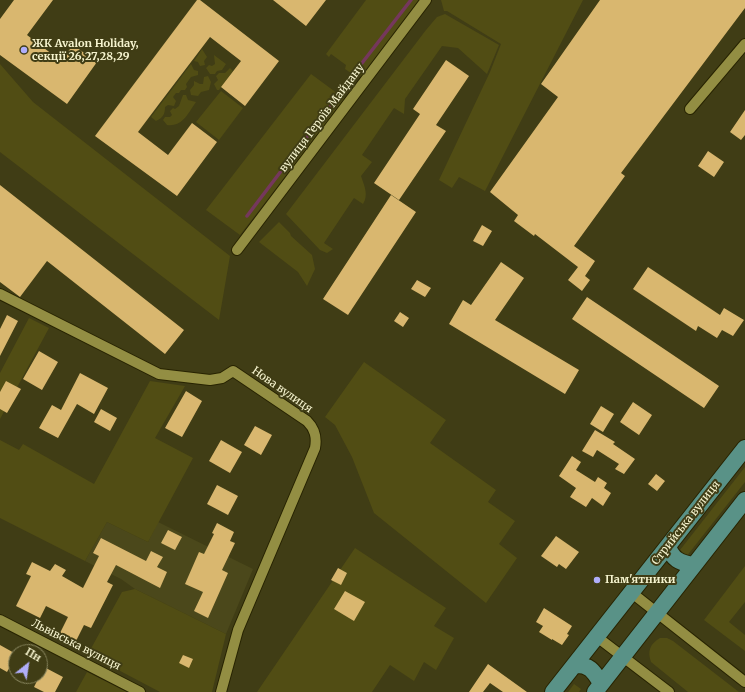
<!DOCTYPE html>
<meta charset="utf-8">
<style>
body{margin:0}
#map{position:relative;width:745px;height:692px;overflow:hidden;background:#403d15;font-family:Merriweather,serif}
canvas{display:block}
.north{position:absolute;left:8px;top:644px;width:40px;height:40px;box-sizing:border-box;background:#403d15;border:1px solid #89865f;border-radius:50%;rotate:30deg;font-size:11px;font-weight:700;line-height:16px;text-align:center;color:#f6f4cf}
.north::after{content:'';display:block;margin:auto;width:14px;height:18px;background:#b0aefa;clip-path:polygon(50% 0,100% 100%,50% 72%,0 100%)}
</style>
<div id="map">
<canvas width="745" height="692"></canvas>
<div class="north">Пн</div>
</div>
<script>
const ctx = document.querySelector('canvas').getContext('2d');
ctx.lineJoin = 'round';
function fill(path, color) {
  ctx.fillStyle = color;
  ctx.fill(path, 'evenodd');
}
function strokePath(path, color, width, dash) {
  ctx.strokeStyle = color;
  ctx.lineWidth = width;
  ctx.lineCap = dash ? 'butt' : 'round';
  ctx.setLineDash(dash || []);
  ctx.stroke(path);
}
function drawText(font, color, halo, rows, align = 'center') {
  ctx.font = font + ' Merriweather,serif';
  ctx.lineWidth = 4;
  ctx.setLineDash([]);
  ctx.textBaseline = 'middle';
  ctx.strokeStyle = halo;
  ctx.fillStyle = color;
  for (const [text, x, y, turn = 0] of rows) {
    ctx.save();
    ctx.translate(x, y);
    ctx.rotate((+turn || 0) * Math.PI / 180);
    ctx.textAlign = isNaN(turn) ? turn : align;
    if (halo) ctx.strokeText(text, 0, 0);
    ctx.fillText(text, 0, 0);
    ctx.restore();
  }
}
const built = new Path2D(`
 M 107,522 L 148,542 L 158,522 L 253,569 L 226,634 L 135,589 L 121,579 L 85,561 Z`);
const green = new Path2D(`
 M 366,0 L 421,0 L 364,75 L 357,77 L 345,69 L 346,65 L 331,54 L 329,57 L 326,54 Z
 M 441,0 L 583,0 L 485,191 L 459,177 L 452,188 L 439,180 L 490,72 L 501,44 L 447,11 L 444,11 Z
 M 445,14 L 499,45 L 487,74 L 458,48 L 442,46 L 405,99 L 404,114 L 394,108 L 362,155 L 372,162 L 361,176 C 364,185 369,195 363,204 L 354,198 L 324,243 L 333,249 L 327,253 L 320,250 L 286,214 L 426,30 L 437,17 Z
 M 202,49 L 207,57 L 204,61 L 205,65 L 200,66 L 198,62 L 194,61 Z
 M 214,55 L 226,64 L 222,70 L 217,71 L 215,74 L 210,74 L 206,68 L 209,65 L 212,66 L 215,64 Z
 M 0,64 L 33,102 L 230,256 L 219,320 L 0,152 Z
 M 191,64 L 194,70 L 198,71 L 198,75 L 191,77 L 186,84 L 187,87 L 185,90 L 181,90 L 179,93 L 176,93 L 173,97 L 176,101 L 174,106 L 168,105 L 165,107 C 165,114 163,118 156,121 L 151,117 Z
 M 230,68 L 233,71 L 219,90 L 217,90 L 214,84 L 218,80 L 216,76 L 219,73 L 225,73 Z
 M 311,74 L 345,99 L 240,235 L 206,210 Z
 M 208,76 L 211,82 L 209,90 L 201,92 L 198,96 L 191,95 L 190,90 L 194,85 L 194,81 L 200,84 L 203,84 L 204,77 Z
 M 221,91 L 243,108 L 219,140 L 196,122 Z
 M 183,95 L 186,95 L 188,100 L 196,102 C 188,113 183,127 167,125 L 163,120 L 165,117 L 170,117 L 172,115 L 170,111 L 173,108 L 175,109 L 179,106 Z
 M 279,222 L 290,233 L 291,236 L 312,255 L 315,269 L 307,286 L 298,272 L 259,242 Z
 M 29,318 L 49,328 L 0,419 L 0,373 Z
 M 364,362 L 446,420 L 430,443 L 496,490 L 488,502 L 515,521 L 499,544 L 517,558 L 486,603 L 374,513 L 352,457 L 335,425 L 325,417 Z
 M 150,381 L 185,386 L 155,438 L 193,458 L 148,542 L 107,522 L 85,561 L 0,518 L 0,440 L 19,450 L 23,444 L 94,484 Z
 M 745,467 L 745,482 L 686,557 L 680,551 L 680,550 Z
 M 355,548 L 446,608 L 434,626 L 454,638 L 436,670 L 424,662 L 414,681 L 390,665 L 372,692 L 257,692 Z
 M 745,566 L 745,602 L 729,622 L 745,635 L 745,651 L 704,620 Z
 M 135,589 L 226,634 L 212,692 L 160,692 L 88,654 L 122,592 Z
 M 660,638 L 667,638 L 673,641 L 739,692 L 688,692 L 651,662 C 647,651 650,644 660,638 Z
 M 87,672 L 127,692 L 76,692 Z
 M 574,684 L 581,689 L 579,692 L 568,692 Z`);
const stream = new Path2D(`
 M 355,72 L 411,0
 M 247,216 L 338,96`);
const building = new Path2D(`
 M 14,0 L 53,0 L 27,35 L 61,61 L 73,45 L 97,62 L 67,104 L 0,55 L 0,19 Z
 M 197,0 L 200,0 L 279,61 L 245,106 L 221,87 L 241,61 L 210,37 L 159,104 L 138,132 L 168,155 L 192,123 L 217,142 L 177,196 L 95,136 Z
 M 273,0 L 326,0 L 306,26 Z
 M 600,0 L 745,0 L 745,8 L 621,173 L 625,176 L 574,246 L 595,261 L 585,276 L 590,280 L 582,291 L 568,280 L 578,267 L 535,234 L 534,236 L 514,221 L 518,215 L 490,192 L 558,97 L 541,84 Z
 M 446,60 L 469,76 L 436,125 L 446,131 L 399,200 L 374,183 L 420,114 L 413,109 Z
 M 745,110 L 745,135 L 741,140 L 730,132 Z
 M 708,151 L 724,162 L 714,177 L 698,166 Z
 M 0,185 L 184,330 L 165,354 L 47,261 L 20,297 L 0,282 Z
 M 391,195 L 416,212 L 348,315 L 323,299 Z
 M 482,225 L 492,231 L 483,246 L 473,241 Z
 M 501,262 L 524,278 L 495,320 L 579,370 L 565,394 L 449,324 L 463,300 L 471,305 Z
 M 648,267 L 720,315 L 724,308 L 744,320 L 733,336 L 722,330 L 717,338 L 698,326 L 696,331 L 633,289 Z
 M 417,280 L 431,288 L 425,297 L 411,289 Z
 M 587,297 L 719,386 L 704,408 L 572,319 Z
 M 400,312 L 409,318 L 403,327 L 394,321 Z
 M 7,315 L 18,321 L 0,356 L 0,329 Z
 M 39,351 L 58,362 L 42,390 L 23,379 Z
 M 80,373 L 108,388 L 94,414 L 77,404 L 58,438 L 39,428 L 52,405 L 61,410 Z
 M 6,381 L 21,389 L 7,413 L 0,409 L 0,392 Z
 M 186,391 L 202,401 L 182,437 L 165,428 Z
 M 633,402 L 652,415 L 639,435 L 620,422 Z
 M 601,406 L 614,414 L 603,432 L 590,424 Z
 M 101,409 L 117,418 L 110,431 L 94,422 Z
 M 255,426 L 272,435 L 261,455 L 244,445 Z
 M 595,430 L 615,442 L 613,444 L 635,459 L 624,474 L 615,469 L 619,464 L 597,450 L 593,457 L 582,451 Z
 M 221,440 L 242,452 L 230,473 L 209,461 Z
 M 572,456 L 581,462 L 576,470 L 595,482 L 598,477 L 607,483 L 604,488 L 611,493 L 603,506 L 592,498 L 586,507 L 570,497 L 576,488 L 559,476 Z
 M 656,474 L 665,481 L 657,491 L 648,484 Z
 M 217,485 L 238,496 L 228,515 L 207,504 Z
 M 217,523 L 234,532 L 230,541 L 235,543 L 222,570 L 228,573 L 208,618 L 194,611 L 203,592 L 185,584 L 199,552 L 204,554 L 214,534 L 212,533 Z
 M 168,530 L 182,537 L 175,550 L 161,543 Z
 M 556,536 L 579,552 L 566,569 L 559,564 L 557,567 L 541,556 Z
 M 101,538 L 146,561 L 151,551 L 163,557 L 157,567 L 167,572 L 160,588 L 116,565 L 107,582 L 113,585 L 91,628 L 84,625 L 76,641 L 60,633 L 68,617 L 46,606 L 40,618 L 16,606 L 31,576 L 26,574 L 32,562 L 50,571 L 55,564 L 66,570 L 62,576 L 83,588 L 99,556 L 93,553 Z
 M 338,568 L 347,573 L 341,585 L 331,580 Z
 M 345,591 L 365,602 L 354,621 L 334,609 Z
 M 544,608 L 572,626 L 567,634 L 569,635 L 562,645 L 552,639 L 552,640 L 539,632 L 543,626 L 536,622 Z
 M 0,645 L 16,654 L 16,656 L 7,672 L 0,668 Z
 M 183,655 L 193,659 L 189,668 L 179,663 Z
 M 488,664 L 527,692 L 503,692 L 490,683 L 483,692 L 469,692 Z
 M 44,667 L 63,677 L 55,692 L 44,692 L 34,687 Z`);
const minor = new Path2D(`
 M 690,109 L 745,44
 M 237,250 L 426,0
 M 0,294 L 159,374 L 210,380 L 222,378 L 233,371 L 307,421 C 315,429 317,437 315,448 L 238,630 L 221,692
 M 632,593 L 745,682
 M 0,620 L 140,692
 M 597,637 L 669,692`);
const primary = new Path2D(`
 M 668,546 C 672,559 680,563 693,565
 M 575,665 C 590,664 594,672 601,683
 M 553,692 L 745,448
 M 595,692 L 745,500`);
const markers = [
 [24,50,4,"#b0aefa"],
 [597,580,4,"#b0aefa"]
];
const poiNames = [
 ["ЖК Avalon Holiday,",32,44],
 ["секції 26,27,28,29",32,57],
 ["Пам'ятники",605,580]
];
const streetNames = [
 ["вулиця Героїв Майдану",322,118,-53],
 ["Нова вулиця",282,390,35],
 ["Стрийська вулиця",686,523,-52],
 ["Львівська вулиця",76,645,27]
];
fill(built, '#4b481b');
fill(green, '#514d14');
strokePath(stream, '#75375c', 3.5);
fill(building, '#d9b76f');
strokePath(minor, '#272300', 12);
strokePath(primary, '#272300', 18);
strokePath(minor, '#938e43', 10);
strokePath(primary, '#599287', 16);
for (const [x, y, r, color] of markers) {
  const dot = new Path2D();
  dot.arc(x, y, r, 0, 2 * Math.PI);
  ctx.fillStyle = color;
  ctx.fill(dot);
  strokePath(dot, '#403d15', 1.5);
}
drawText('bold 11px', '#f6f4cf', '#403d15', poiNames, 'left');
drawText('11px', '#f6f4cf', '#403d15', streetNames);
</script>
